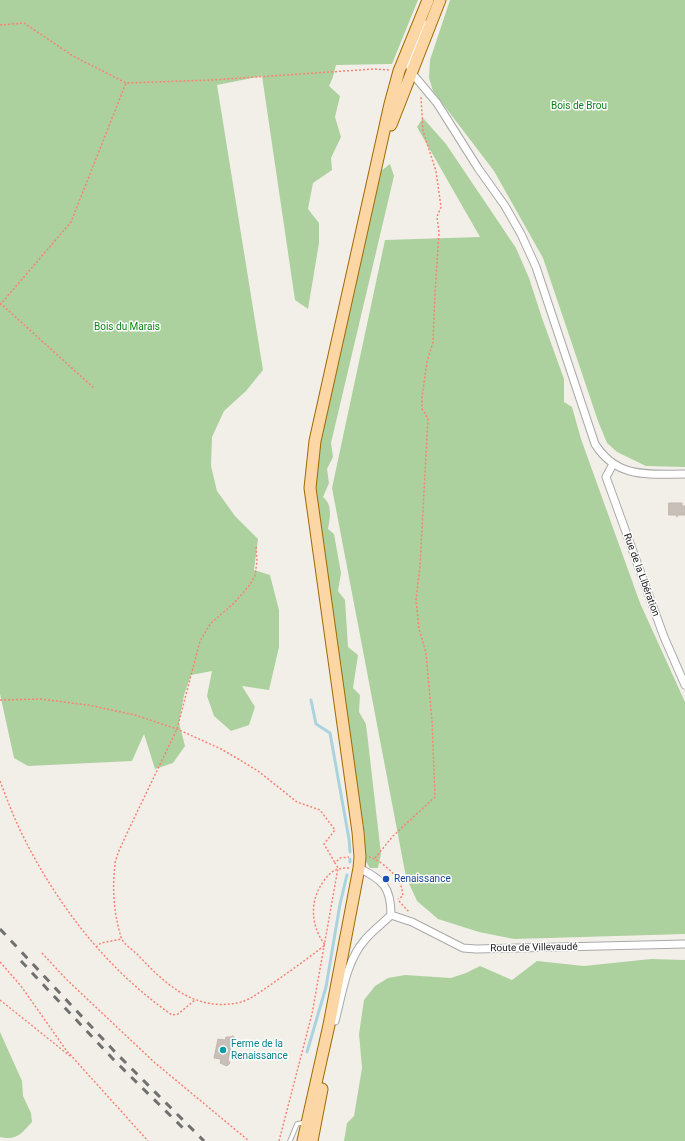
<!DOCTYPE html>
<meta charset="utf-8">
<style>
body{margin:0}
canvas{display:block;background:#f2efe9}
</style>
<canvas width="685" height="1141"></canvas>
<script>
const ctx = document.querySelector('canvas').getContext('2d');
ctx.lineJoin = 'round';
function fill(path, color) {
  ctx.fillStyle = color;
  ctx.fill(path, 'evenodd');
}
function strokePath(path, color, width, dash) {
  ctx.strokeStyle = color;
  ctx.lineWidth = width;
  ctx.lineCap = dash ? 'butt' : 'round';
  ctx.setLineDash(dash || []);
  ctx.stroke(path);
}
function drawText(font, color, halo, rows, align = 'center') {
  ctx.font = font + ' Roboto,sans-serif';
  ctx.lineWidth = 3;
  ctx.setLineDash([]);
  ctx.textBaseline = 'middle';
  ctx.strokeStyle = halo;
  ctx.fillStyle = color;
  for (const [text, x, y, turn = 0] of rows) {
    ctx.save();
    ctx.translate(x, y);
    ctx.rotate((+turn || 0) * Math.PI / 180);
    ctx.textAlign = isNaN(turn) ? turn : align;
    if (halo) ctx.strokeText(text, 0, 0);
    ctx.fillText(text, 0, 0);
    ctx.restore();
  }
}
const forest = new Path2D(`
 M 0,0 L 418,0 L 392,64 L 336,65 L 333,77 L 329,86 L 340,96 L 335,117 L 341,137 L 331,158 L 332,170 L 313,183 L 308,209 L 319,223 L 319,243 L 308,309 L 295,300 L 262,76 L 217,85 L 263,370 L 246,391 L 224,411 L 212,437 L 211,466 L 217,491 L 235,516 L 258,539 L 254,570 L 270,575 L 279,610 L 279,647 L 269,690 L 242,686 L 255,707 L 249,725 L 231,731 L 214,716 L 207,696 L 212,671 L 191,675 L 184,695 L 179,723 L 185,746 L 173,763 L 155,769 L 144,734 L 132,761 L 28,766 L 14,758 L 0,694 Z
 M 450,0 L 685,0 L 685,467 L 646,466 L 617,452 L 607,443 L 598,421 L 543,258 L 494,171 L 433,91 L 429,78 L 430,60 Z
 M 423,118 L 446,144 L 516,248 L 529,278 L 542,318 L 564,379 L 564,402 L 572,407 L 581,439 L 640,603 L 685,702 L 685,934 L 514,939 L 479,932 L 438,919 L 417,901 L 406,877 L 332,488 L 385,240 L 480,237 L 417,127 Z
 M 390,164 L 394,176 L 331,443 L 333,457 L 327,469 L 329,483 L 323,497 C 333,505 330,518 328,529 L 334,534 L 341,573 L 338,591 L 345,600 L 348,647 L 358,655 L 353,688 L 360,695 L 359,712 L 366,724 L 381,854 L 378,868 L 370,868 L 365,860 L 365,837 L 317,507 L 316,481 L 319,444 L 381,171 Z
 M 651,959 L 685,960 L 685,1141 L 344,1141 L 347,1123 L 354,1116 L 362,1068 L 359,1034 L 364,1000 L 375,986 L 388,978 L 405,975 L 451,978 L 466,973 L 480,966 L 512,980 L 537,961 L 584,966 Z
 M 0,1032 L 22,1081 L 23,1096 L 31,1113 L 32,1122 C 22,1133 17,1141 0,1137 Z`);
const stream = new Path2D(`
 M 311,700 L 316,724 L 330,733 L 349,839 L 350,852
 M 350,862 L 350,859
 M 307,1052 L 326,987 L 340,904 L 347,875`);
const building = new Path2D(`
 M 669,503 L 682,503 L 682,506 L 685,506 L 685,515 L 678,515 L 677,517 L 676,515 L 669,515 Z
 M 233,1036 L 236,1039 L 234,1042 L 232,1041 L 228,1060 L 230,1063 L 227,1066 L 220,1063 L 221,1059 L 214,1058 L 218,1039 L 225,1040 L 226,1037 L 230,1037 Z`);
const path = new Path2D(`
 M 0,25 L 24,23 L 73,56 L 126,83 L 212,80 L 374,69 L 389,70
 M 0,303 L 95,389
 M 0,305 L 71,222 L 126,83
 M 0,700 L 40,699 L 88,705 L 135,715 L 177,729 L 221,749 L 240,760 L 258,771 L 297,802 L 320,810 L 335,830 L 324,844 L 335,863
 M 0,781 C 8,802 16,823 26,842 C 61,910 109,971 172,1015 L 178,1014 L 195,1000
 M 369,857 C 377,858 392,871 397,878 C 401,883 402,889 403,896 L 398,899
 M 375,858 L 393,836 L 435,797 L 432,721 L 426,653 L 419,629 L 416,600 L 420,566 L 428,418 L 422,409 L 422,397 L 427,362 L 433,342 L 435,294 L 439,232 L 437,217 L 441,207 L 436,171 L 423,131 L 421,97
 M 115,863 L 118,853 L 128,831 L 177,729 L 200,641 L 210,624 L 234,603 L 249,586 L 255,576 L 257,561 L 256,545
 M 115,865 C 112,890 114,914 121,937 C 123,944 133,950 138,955 C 165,984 194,1011 237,1003 C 248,1001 257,994 266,988 C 286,974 306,960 325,945 C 311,926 309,902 323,882 C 331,871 335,868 349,868
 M 399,901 L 409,912
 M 96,947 L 101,943 L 122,939
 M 42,953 L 66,979 L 154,1062 L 249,1141
 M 0,962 L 21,986 L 66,1050 L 148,1141
 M 0,1000 L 70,1056
 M 279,1141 L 312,1014 L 338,868 L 335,863 L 340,858 L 349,857`);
const service = new Path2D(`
 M 290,1141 L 297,1124 L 306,1122`);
const minor = new Path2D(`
 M 423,23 L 409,64 L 411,72 L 437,103 L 478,168 L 505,206 L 521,234 L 536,267 L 595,444 C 617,479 648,474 685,474
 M 613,464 L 606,477 L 664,637 L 685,685
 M 391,915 L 412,922 L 463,948 L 476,949 L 685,944
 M 335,1021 C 342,995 346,962 364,941 C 371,932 382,924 391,915 C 391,887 383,880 359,868`);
const primary = new Path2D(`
 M 391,125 L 440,0
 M 303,1141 L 329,1025 L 359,868 L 360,857 L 358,832 L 310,488 L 315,441 L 390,104 L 399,71 L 428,0
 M 312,1141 L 322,1089`);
const rail = new Path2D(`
 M 0,929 L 116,1053 L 204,1141
 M 21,961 L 113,1059 L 186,1131`);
const markers = [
 [386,879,4,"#1a4fb4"],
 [223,1050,4,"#0f9aa8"]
];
const parkNames = [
 ["Bois de Brou",579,106],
 ["Bois du Marais",127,327]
];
const streetNames = [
 ["Rue de la Libération",641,575,70],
 ["Route de Villevaudé",534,948,-1]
];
const transitNames = [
 ["Renaissance",394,879]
];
const cultureNames = [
 ["Ferme de la",231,1044],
 ["Renaissance",231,1056]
];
fill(forest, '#add19e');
strokePath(stream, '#aad3df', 3);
fill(building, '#c7bfb8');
strokePath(building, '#c4b6ab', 1);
strokePath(service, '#a9a9a9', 5.5);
strokePath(minor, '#a9a9a9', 9);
strokePath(primary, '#a06b00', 13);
strokePath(path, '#fa8072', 1.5, [2, 2]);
strokePath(service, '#fff', 3.5);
strokePath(minor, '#fff', 7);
strokePath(primary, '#fcd6a4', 11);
strokePath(rail, '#707070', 3, [8, 8]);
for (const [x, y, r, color] of markers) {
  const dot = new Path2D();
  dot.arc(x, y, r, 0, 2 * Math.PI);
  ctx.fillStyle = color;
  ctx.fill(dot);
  strokePath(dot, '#fff', 1.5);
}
drawText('10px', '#0c8416', '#fff', parkNames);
drawText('10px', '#222', '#fff', streetNames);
drawText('10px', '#164399', '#fff', transitNames, 'left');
drawText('10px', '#0d838f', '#fff', cultureNames, 'left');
</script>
